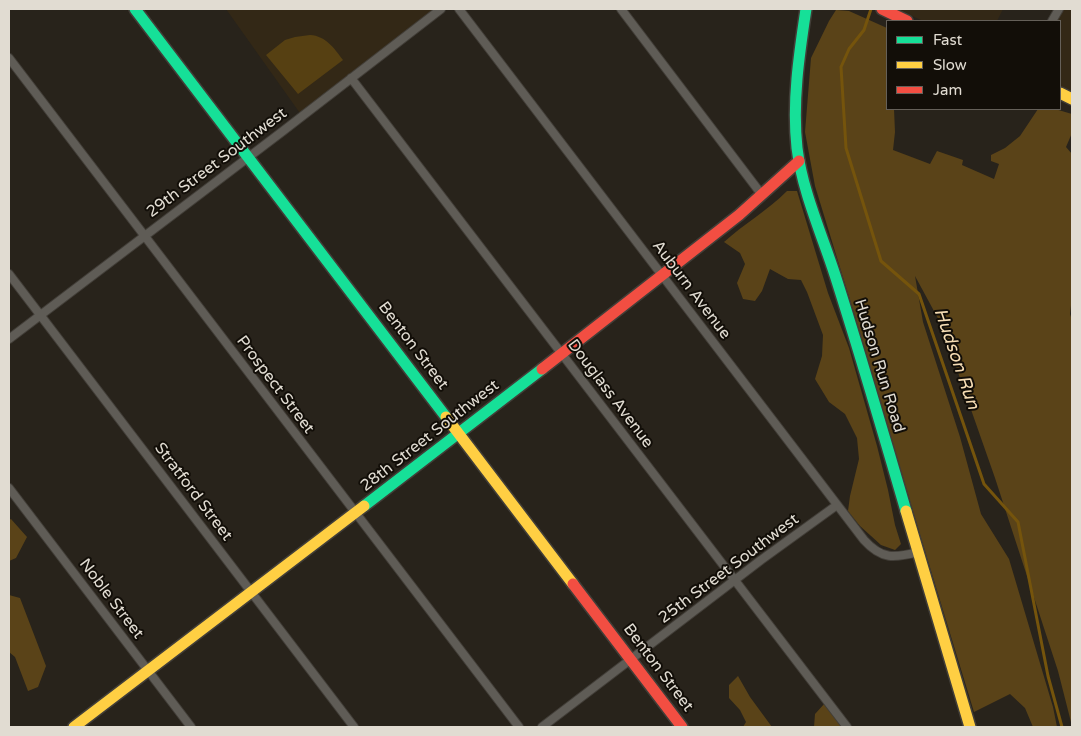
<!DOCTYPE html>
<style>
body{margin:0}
#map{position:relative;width:1081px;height:736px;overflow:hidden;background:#28231b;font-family:"Varela Round",sans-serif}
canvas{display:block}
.frame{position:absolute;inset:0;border:10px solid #e1dcd2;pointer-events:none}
.legend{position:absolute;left:886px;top:20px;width:175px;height:90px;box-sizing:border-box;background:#120e08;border:1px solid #656059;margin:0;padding:6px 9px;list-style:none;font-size:15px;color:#e1dcd2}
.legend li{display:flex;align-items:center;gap:10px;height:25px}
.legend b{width:25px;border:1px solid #656059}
</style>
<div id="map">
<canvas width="1081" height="736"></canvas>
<div class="frame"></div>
<ul class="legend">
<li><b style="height:6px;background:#16e098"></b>Fast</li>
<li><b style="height:6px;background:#ffcf43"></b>Slow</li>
<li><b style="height:6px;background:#f24e42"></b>Jam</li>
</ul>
</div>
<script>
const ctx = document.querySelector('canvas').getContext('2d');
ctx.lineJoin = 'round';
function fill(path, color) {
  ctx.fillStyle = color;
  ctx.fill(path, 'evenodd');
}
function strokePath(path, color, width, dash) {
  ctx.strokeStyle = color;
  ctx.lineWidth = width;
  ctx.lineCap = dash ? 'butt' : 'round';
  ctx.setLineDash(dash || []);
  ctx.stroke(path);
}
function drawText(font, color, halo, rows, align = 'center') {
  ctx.font = font + ' "Varela Round",sans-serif';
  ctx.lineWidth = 4;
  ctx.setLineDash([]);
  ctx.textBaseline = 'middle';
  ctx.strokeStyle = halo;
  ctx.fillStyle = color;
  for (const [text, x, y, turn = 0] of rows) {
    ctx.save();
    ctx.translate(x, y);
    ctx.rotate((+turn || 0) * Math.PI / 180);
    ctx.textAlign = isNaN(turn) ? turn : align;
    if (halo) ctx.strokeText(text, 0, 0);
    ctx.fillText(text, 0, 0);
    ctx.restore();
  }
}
const built = new Path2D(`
 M 226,9 L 441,9 L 302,116 Z
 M 897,9 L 1003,9 L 997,21 L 923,21 Z
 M 1062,9 L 1072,9 L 1072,96 L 1060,91 L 1060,21 L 1055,21 Z`);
const green = new Path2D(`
 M 310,35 C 326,36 334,48 343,60 L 298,94 L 266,55 L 285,40 L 295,37 Z`);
const forest = new Path2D(`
 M 836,10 L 849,11 L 887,28 L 887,109 L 894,109 L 895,132 L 893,150 L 930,164 L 937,151 L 963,160 L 962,165 L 994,179 L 999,164 L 991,161 L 991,155 L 1005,148 L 1020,136 L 1038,109 L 1055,109 L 1072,114 L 1072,133 L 1066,147 L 1072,154 L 1072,297 L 1070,314 L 1072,320 L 1072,726 L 1058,671 L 995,478 L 941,324 L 915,276 L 923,322 L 960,437 L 981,514 L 1009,559 L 1053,707 L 1057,727 L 1033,727 L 1025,708 L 1010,694 L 974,712 L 921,538 L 853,310 L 815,186 L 805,132 L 811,58 L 829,21 Z
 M 787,191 L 797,191 L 828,293 L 849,348 L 877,446 L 888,490 L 895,525 L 901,544 L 895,550 L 881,545 L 860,526 L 848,511 L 850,496 L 859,459 L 857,438 L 845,414 L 829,402 L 815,379 L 822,356 L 823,335 L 807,292 L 801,280 L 788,279 L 770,269 L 762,291 L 755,301 L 743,299 L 737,283 L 745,264 L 740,253 L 724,242 C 744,224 768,210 787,191 Z
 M 11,519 L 27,537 L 16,558 L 9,561 L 9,520 Z
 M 9,595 L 20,598 L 46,666 L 38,687 L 28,691 L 15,657 L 9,652 Z
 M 738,676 L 750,697 L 772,727 L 743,727 L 746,722 L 740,710 L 729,698 L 729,685 Z
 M 825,703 L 843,727 L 814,727 L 815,714 Z`);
const stream = new Path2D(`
 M 871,9 L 864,30 L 849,49 L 841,67 L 846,148 L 881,261 L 919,294 L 984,484 L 1018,522 L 1048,676 L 1062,727`);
const street = new Path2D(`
 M 459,9 L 864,540 C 882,560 894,558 919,552
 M 621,9 L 762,195
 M 1052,21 L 1059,9
 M 9,58 L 519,727
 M 351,78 L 847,727
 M 9,274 L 354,727
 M 9,339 L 283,131 L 441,9
 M 9,488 L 191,727
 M 542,727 L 761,560 L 837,505`);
const fast = new Path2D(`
 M 135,9 L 446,417
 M 806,9 C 799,55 792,102 797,148 C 802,190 822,235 835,275 C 860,353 883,432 906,511
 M 364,506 L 542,369`);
const slow = new Path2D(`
 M 1060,93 L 1072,99
 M 446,417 L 573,584
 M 906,511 L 970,727
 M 74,727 L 364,506`);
const jam = new Path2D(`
 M 882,9 L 907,21
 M 542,369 L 739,215 L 799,161
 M 573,584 L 682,727`);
const streetNames = [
 ["29th Street Southwest",217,163,-37],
 ["Auburn Avenue",691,290,53],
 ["Benton Street",413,346,53],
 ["Hudson Run Road",879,366,73],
 ["Prospect Street",275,385,53],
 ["Douglass Avenue",610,394,53],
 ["28th Street Southwest",430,436,-38],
 ["Stratford Street",193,492,53],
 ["25th Street Southwest",729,569,-37],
 ["Noble Street",111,599,53],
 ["Benton Street",658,668,53]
];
const waterNames = [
 ["Hudson Run",956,359,71]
];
fill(built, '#332816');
fill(green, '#564012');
fill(forest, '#5a4318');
strokePath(stream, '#75540c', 3);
strokePath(street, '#423e38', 10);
strokePath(fast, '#423e38', 14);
strokePath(slow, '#423e38', 14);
strokePath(jam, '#423e38', 14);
strokePath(street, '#5f5c56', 8);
strokePath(fast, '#16e098', 11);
strokePath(slow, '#ffcf43', 11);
strokePath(jam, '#f24e42', 11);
drawText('16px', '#e1dcd2', '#120e08', streetNames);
drawText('italic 18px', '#f6ddb4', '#120e08', waterNames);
</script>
